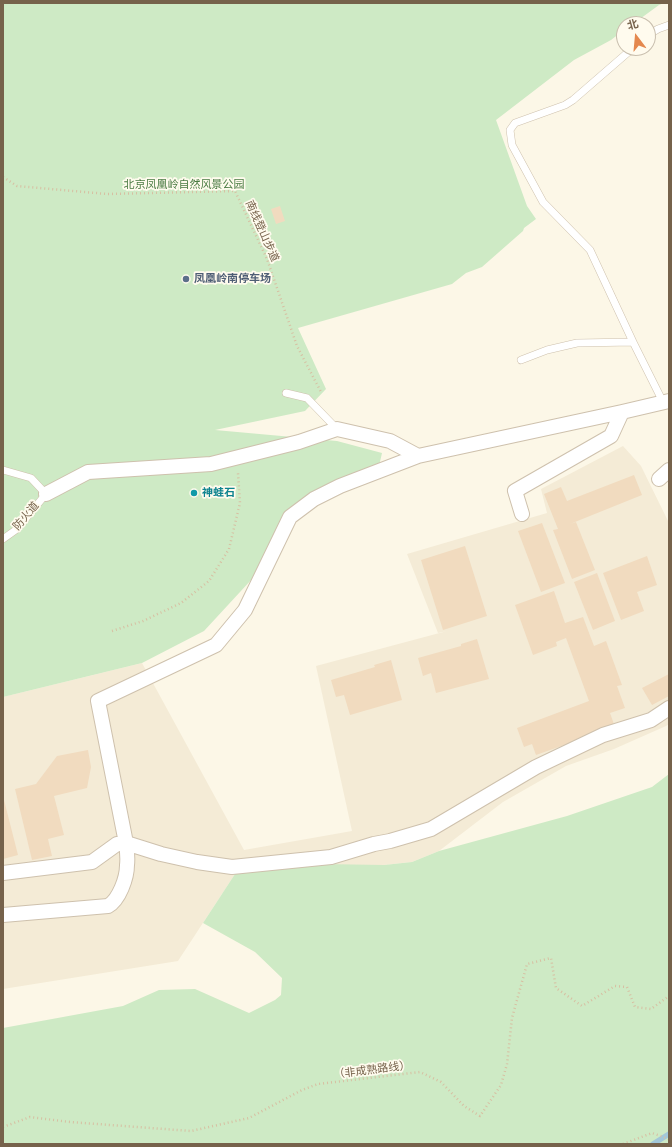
<!DOCTYPE html>
<meta charset="utf-8">
<style>
body{margin:0}
#map{position:relative;width:672px;height:1147px;overflow:hidden;background:#fcf7e7;font-family:Raleway,"Noto Sans SC",sans-serif}
canvas{display:block}
.frame{position:absolute;inset:0;border:4px solid #76624b;pointer-events:none}
.north{position:absolute;left:616px;top:16px;width:40px;height:40px;box-sizing:border-box;background:#fffbee;border:1px solid #c8bead;border-radius:50%;rotate:344deg;font-size:11px;font-weight:700;line-height:16px;text-align:center;color:#76624b}
.north::after{content:'';display:block;margin:auto;width:14px;height:18px;background:#e4884e;clip-path:polygon(50% 0,100% 100%,50% 72%,0 100%)}
</style>
<div id="map">
<canvas width="672" height="1147"></canvas>
<div class="frame"></div>
<div class="north">北</div>
</div>
<script>
const ctx = document.querySelector('canvas').getContext('2d');
ctx.lineJoin = 'round';
function fill(path, color) {
  ctx.fillStyle = color;
  ctx.fill(path, 'evenodd');
}
function strokePath(path, color, width, dash) {
  ctx.strokeStyle = color;
  ctx.lineWidth = width;
  ctx.lineCap = dash ? 'butt' : 'round';
  ctx.setLineDash(dash || []);
  ctx.stroke(path);
}
function drawText(font, color, halo, rows, align = 'center') {
  ctx.font = font + ' Raleway,"Noto Sans SC",sans-serif';
  ctx.lineWidth = 3.5;
  ctx.setLineDash([]);
  ctx.textBaseline = 'middle';
  ctx.strokeStyle = halo;
  ctx.fillStyle = color;
  for (const [text, x, y, turn = 0] of rows) {
    ctx.save();
    ctx.translate(x, y);
    ctx.rotate((+turn || 0) * Math.PI / 180);
    ctx.textAlign = isNaN(turn) ? turn : align;
    if (halo) ctx.strokeText(text, 0, 0);
    ctx.fillText(text, 0, 0);
    ctx.restore();
  }
}
const residential = new Path2D(`
 M 623,446 L 641,466 L 669,523 L 669,724 L 666,726 L 614,749 L 566,766 L 503,802 L 439,851 L 412,862 L 384,865 L 235,874 L 178,961 L 3,989 L 3,697 L 142,663 L 244,850 L 352,831 L 316,666 L 447,631 L 438,633 L 407,554 L 547,513 L 541,489 Z`);
const green = new Path2D(`
 M 3,3 L 664,3 L 659,5 L 633,24 L 624,24 L 624,30 L 611,40 L 574,60 L 496,120 L 527,206 L 536,219 L 524,228 L 523,231 L 482,267 L 466,273 L 452,284 L 298,328 L 326,389 L 305,411 L 215,430 L 337,441 L 382,453 L 379,466 L 288,514 L 252,579 L 204,631 L 142,663 L 3,697 Z
 M 669,774 L 669,1144 L 3,1144 L 3,1028 L 123,1006 L 159,990 L 195,989 L 249,1013 L 275,1000 L 281,995 L 282,978 L 255,952 L 203,923 L 235,874 L 321,864 L 384,865 L 412,862 L 439,851 L 567,816 L 652,787 Z`);
const stream = new Path2D(`
 M 653,1144 L 669,1134`);
const building = new Path2D(`
 M 280,206 L 285,221 L 276,224 L 271,209 Z
 M 634,475 L 642,495 L 570,524 L 576,522 L 595,570 L 572,579 L 553,530 L 558,529 L 544,494 L 561,487 L 567,501 Z
 M 542,523 L 565,583 L 541,592 L 518,531 Z
 M 465,546 L 487,616 L 443,630 L 421,560 Z
 M 647,556 L 657,585 L 637,592 L 644,611 L 621,620 L 603,573 Z
 M 597,573 L 615,621 L 593,630 L 574,582 Z
 M 554,591 L 565,623 L 583,617 L 594,646 L 606,641 L 622,685 L 617,686 L 625,708 L 610,713 L 615,727 L 536,755 L 532,744 L 524,747 L 517,728 L 589,701 L 566,638 L 556,642 L 557,646 L 533,655 L 515,605 Z
 M 477,639 L 489,679 L 436,693 L 431,673 L 423,676 L 418,658 L 461,646 L 461,644 Z
 M 391,660 L 402,700 L 350,715 L 344,695 L 336,697 L 331,680 L 375,667 L 374,665 Z
 M 669,674 L 669,696 L 652,705 L 642,688 Z
 M 88,750 L 91,767 L 87,788 L 54,796 L 64,835 L 48,839 L 52,856 L 32,860 L 15,789 L 36,784 L 57,756 Z
 M 3,796 L 18,855 L 3,859 Z`);
const path = new Path2D(`
 M 3,177 L 17,186 L 107,194 L 235,191 L 267,259 L 297,346 L 321,392
 M 112,631 L 143,621 L 181,603 L 209,581 L 229,549 L 240,503 L 238,473
 M 3,1127 L 30,1117 L 70,1122 L 191,1131 L 249,1118 L 302,1090 L 318,1084 L 420,1072 L 441,1082 L 464,1106 L 480,1116 L 501,1085 L 507,1064 L 512,1018 L 527,964 L 551,958 L 556,988 L 582,1006 L 615,986 L 627,987 L 635,1007 L 651,1009 L 669,996
 M 623,1144 L 652,1133 L 669,1139`);
const service = new Path2D(`
 M 648,35 L 658,29 L 669,25
 M 633,48 L 573,100 L 565,105 L 515,123 L 510,130 L 512,145 L 543,202 L 590,250 L 633,342
 M 521,360 L 547,350 L 577,343 L 633,342 L 663,402
 M 286,393 L 307,398 L 337,429
 M 3,470 L 31,478 L 46,494 L 17,529 L 3,539`);
const minor = new Path2D(`
 M 659,479 L 669,470
 M 46,494 L 88,472 L 211,464 L 299,442 L 337,429 L 390,441 L 418,456 L 622,412 L 669,401
 M 522,514 L 515,491 L 611,436 L 622,412
 M 3,873 L 92,862 L 117,844 L 126,843 L 161,854 L 197,862 L 232,867 L 331,857 L 374,844 L 390,841 L 431,829 L 536,767 L 603,735 L 651,720 L 669,708
 M 3,915 L 108,906 C 119,900 127,878 127,865 C 128,857 127,850 126,843 L 98,701 L 216,645 L 245,610 L 290,517 L 314,499 L 340,486 L 418,456`);
const markers = [
 [186,279,4,"#5c6f8a"],
 [194,493,4,"#0f9aa8"]
];
const parkNames = [
 ["北京凤凰岭自然风景公园",184,185]
];
const streetNames = [
 ["南线登山步道",262,231,66],
 ["防火道",26,516,-49],
 ["（非成熟路线）",372,1070,-7]
];
const serviceNames = [
 ["凤凰岭南停车场",194,279]
];
const cultureNames = [
 ["神蛙石",202,493]
];
fill(residential, '#f4ebd6');
fill(green, '#ceeac5');
strokePath(stream, '#a2c7d8', 5.5);
fill(building, '#f1dbbf');
strokePath(service, '#cec1ad', 8);
strokePath(minor, '#cec1ad', 16);
strokePath(path, '#d7bfa2', 2.5, [1, 3]);
strokePath(service, '#fff', 7);
strokePath(minor, '#fff', 14);
for (const [x, y, r, color] of markers) {
  const dot = new Path2D();
  dot.arc(x, y, r, 0, 2 * Math.PI);
  ctx.fillStyle = color;
  ctx.fill(dot);
  strokePath(dot, '#fffbee', 1.5);
}
drawText('11px', '#4b7c43', '#fffbee', parkNames);
drawText('11px', '#76624b', '#fffbee', streetNames);
drawText('bold 11px', '#4e5e75', '#fffbee', serviceNames, 'left');
drawText('bold 11px', '#0d838f', '#fffbee', cultureNames, 'left');
</script>
